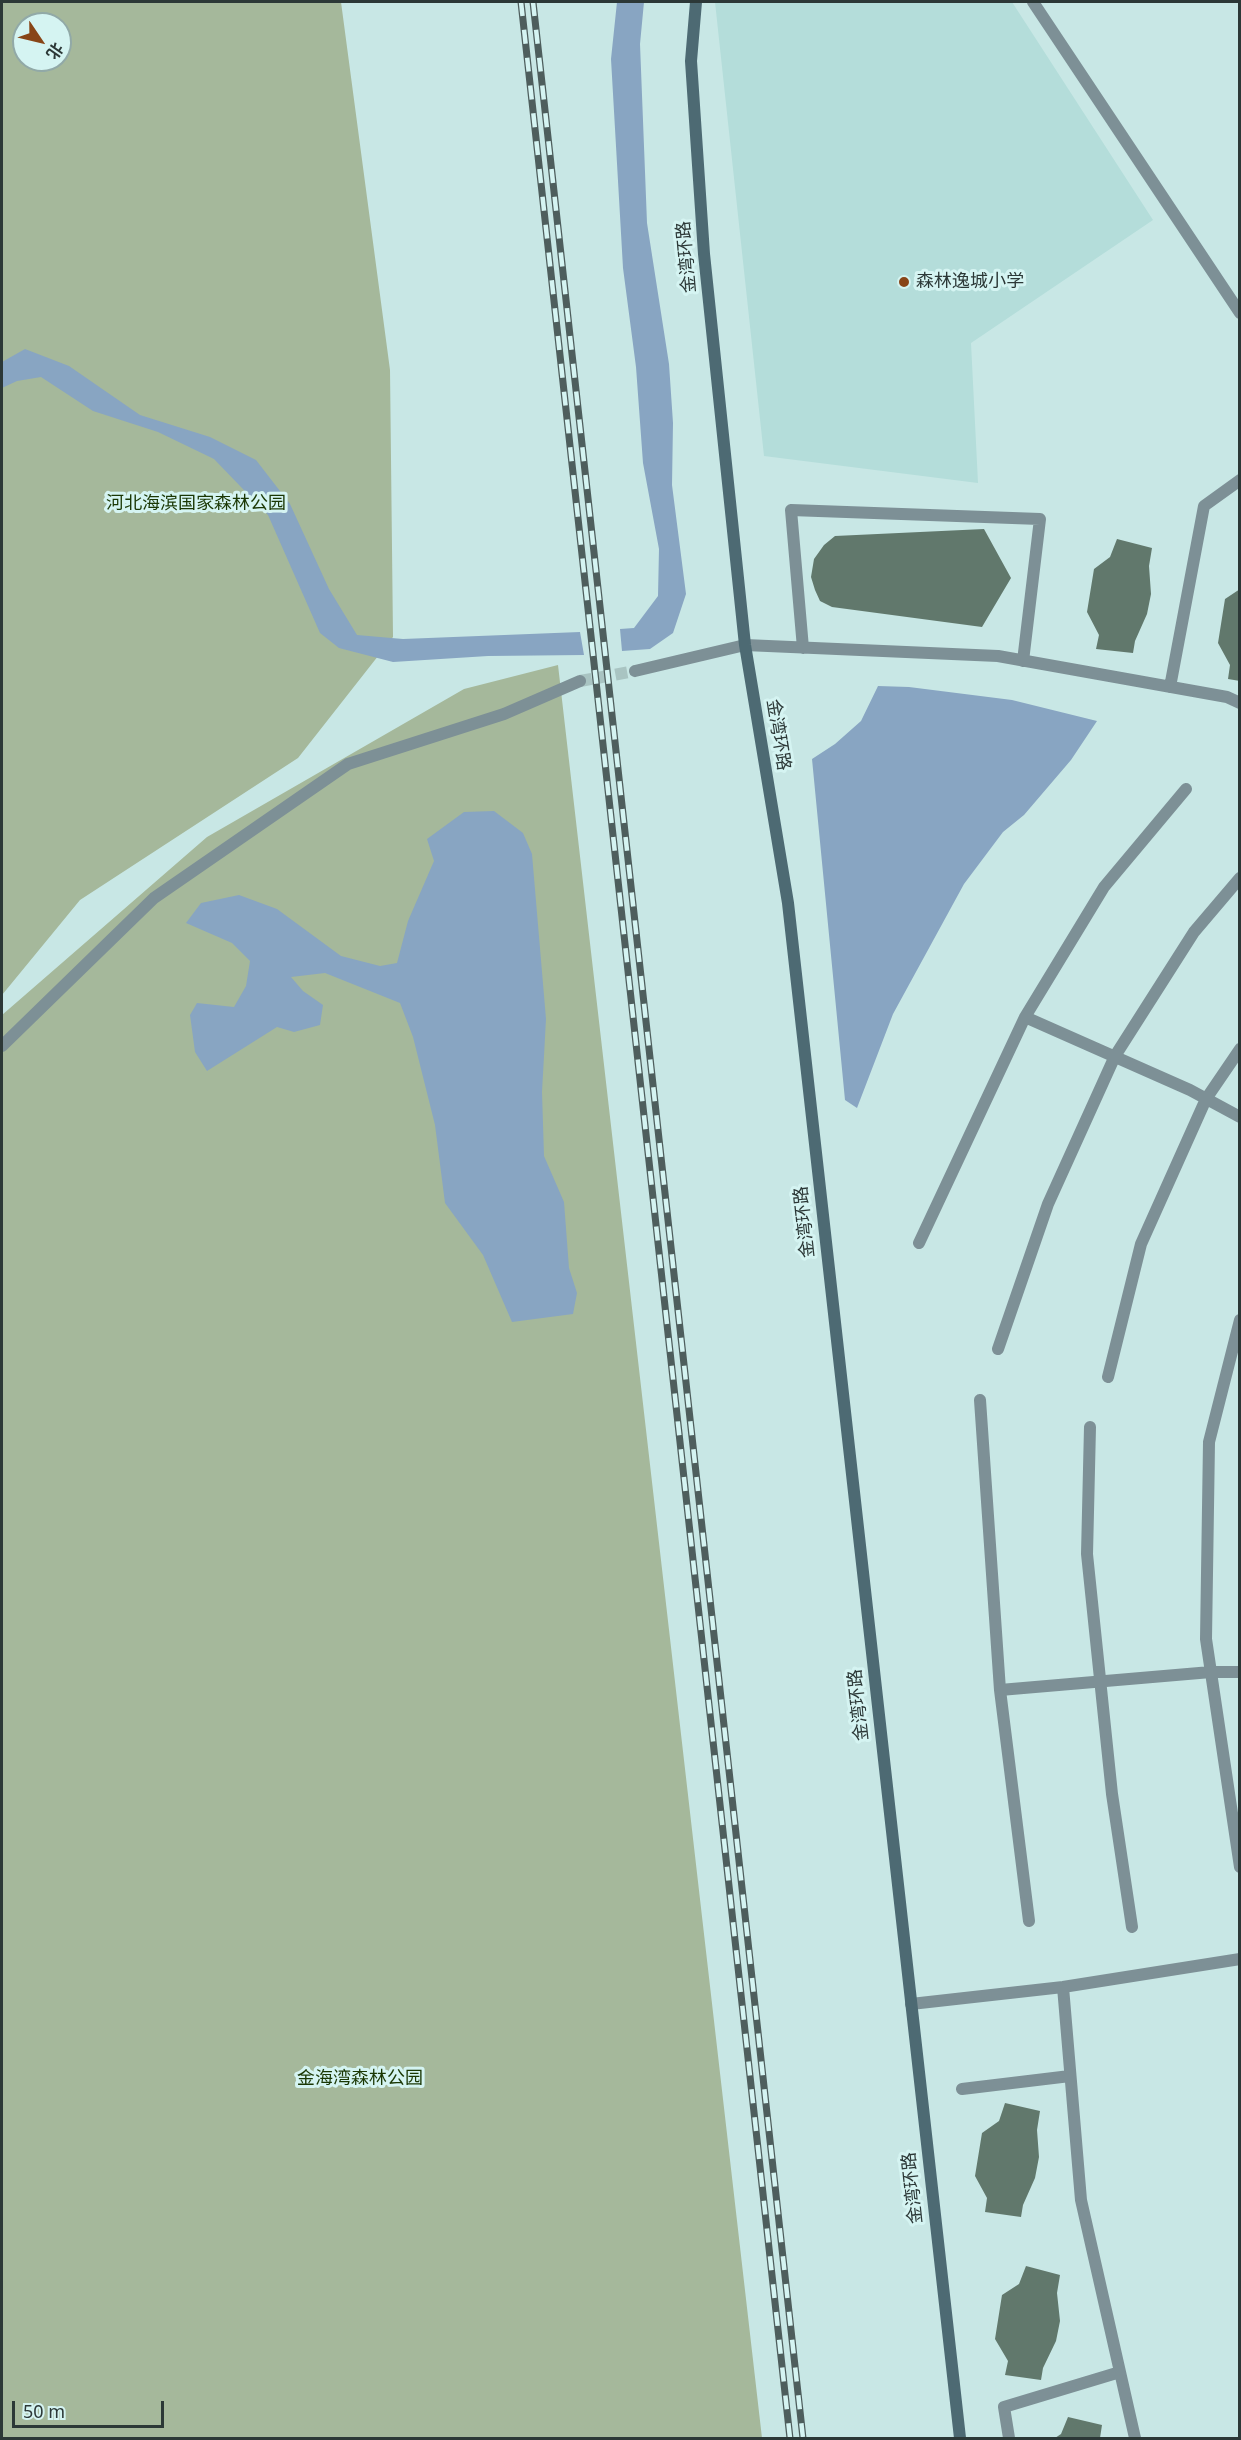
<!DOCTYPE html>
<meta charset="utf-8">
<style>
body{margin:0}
#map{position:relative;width:1241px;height:2440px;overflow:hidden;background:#c8e7e5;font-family:"Noto Sans","Noto Sans SC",sans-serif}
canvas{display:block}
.frame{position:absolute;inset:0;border:3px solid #2c3837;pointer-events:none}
.north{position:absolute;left:12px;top:12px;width:60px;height:60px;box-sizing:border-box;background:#d5f4f2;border:2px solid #91a9a7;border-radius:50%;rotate:125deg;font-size:16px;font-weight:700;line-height:24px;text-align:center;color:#2c3837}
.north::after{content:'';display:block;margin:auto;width:21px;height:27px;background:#884517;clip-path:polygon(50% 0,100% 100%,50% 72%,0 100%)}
.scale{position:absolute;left:12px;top:2401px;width:152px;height:27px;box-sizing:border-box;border:3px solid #2c3837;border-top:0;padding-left:8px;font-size:18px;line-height:21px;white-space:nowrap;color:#2c3837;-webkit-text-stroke:4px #d5f4f2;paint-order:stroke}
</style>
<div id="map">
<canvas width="1241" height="2440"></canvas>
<div class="frame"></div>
<div class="north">北</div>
<div class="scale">50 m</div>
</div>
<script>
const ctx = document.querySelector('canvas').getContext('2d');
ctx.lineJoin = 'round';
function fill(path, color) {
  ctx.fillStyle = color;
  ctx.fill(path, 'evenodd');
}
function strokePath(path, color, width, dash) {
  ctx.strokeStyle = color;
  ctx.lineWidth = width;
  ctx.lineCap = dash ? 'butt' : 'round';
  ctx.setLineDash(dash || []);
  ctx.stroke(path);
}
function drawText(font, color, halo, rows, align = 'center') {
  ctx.font = font + ' "Noto Sans","Noto Sans SC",sans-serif';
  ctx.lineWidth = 6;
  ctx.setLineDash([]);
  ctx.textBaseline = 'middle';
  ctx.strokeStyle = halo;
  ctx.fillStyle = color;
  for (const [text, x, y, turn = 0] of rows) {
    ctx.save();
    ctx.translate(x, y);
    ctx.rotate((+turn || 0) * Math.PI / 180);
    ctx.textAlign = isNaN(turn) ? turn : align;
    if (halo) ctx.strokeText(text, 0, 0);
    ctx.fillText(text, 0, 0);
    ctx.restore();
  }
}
const built = new Path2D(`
 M 715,2 L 1012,2 L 1153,220 L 971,343 L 978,483 L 764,456 Z`);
const green = new Path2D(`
 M 2,2 L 341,2 L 390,370 L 393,637 L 298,758 L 80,900 L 2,995 ZM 24,24 L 60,24 L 60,60 L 24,60 Z
 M 558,665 L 762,2438 L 2,2438 L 2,1015 L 207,837 L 464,689 Z`);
const water = new Path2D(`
 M 617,2 L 644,2 L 640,44 L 647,223 L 669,364 L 673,423 L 672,485 L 686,594 L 673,633 L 650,649 L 622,651 L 620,629 L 634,628 L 658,596 L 659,549 L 643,463 L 636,367 L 623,268 L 611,59 Z
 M 25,349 L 69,366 L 140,415 L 210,437 L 256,460 L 290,504 L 329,589 L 357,635 L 403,639 L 580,632 L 584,655 L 488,656 L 393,662 L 339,648 L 320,633 L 268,515 L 214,459 L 158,432 L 93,411 L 41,377 L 17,381 L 2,388 L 2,362 Z
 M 878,686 L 909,687 L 1012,700 L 1097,721 L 1071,760 L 1024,815 L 1003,832 L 964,884 L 893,1014 L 857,1108 L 845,1100 L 812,759 L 835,744 L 861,721 Z
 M 494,811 L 523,833 L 532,854 L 546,1019 L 542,1092 L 544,1156 L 564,1202 L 569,1268 L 577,1293 L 573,1314 L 512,1322 L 483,1255 L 445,1203 L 435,1125 L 413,1037 L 400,1003 L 325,973 L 291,977 L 303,991 L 323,1005 L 320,1025 L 294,1032 L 277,1027 L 207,1071 L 195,1052 L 190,1015 L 197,1003 L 234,1007 L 246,986 L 250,961 L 232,943 L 186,923 L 201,903 L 239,895 L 277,909 L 341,956 L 380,966 L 397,963 L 408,921 L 434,861 L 427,839 L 464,812 Z`);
const building = new Path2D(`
 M 984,529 L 1011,578 L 982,627 L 832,607 L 820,601 L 815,590 L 811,577 L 814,559 L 824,545 L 835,536 Z
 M 1117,539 L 1152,548 L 1149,566 L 1151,594 L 1147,614 L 1135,641 L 1133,653 L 1096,649 L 1099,635 L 1087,612 L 1094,569 L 1110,557 Z
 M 1240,589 L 1240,681 L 1228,679 L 1230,665 L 1218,643 L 1225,599 Z
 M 1005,2103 L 1040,2111 L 1037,2130 L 1039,2157 L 1035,2178 L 1023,2205 L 1021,2217 L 985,2212 L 987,2198 L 975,2176 L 982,2133 L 999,2121 Z
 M 1026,2266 L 1060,2275 L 1057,2293 L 1060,2321 L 1056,2341 L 1043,2368 L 1041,2380 L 1005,2375 L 1008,2361 L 995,2339 L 1002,2295 L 1019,2284 Z
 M 1068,2417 L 1102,2425 L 1100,2438 L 1055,2438 L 1061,2434 Z`);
const streetTunnel = new Path2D(`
 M 580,681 L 635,671`);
const street = new Path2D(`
 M 1033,2 L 1240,313
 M 803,648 L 791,510 L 1040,519 L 1023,661
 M 635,671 L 745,645 L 998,656 L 1227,697 L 1240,703
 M 1170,687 L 1204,506 L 1240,480
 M 1025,1017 L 1190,1090 L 1240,1117
 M 2,1046 L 154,898 L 348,764 L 504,714 L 580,681
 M 919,1243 L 1025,1017 L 1104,887 L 1186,789
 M 1240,1320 L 1209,1442 L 1206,1639 L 1240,1867
 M 998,1349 L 1048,1204 L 1115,1056 L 1194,932 L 1240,878
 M 1108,1377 L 1141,1244 L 1206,1099 L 1240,1049
 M 980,1400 L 1000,1690 L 1029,1921
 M 1090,1427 L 1087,1554 L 1112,1794 L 1132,1927
 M 1000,1690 L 1211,1672 L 1240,1672
 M 1063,1987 L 1081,2200 L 1135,2438
 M 911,2004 L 1063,1987 L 1240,1959
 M 962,2089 L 1070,2076
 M 1009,2438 L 1004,2407 L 1120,2372`);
const secondary = new Path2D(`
 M 696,2 L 691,61 L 704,254 L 745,645 L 788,903 L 960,2438`);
const rail = new Path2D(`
 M 521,2 L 790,2438
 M 533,2 L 803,2438`);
const markers = [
 [904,282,6,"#884517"]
];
const streetNames = [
 ["金湾环路",687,257,-95],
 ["金湾环路",778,735,81],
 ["金湾环路",805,1222,-96],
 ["金湾环路",859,1705,-96],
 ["金湾环路",913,2188,-96]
];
const poiNames = [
 ["森林逸城小学",916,282]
];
const parkNames = [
 ["河北海滨国家森林公园",196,504],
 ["金海湾森林公园",360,2079]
];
fill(built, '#b4ddda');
fill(green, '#a5b89b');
fill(water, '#88a5c2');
fill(building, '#61786c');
strokePath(streetTunnel, '#a9c4c2', 12, [12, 6]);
strokePath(street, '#7d9096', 12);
strokePath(secondary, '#4d6a73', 12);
strokePath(rail, '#4e5e5d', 7);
strokePath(rail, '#d5f4f2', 4.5, [14]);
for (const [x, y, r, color] of markers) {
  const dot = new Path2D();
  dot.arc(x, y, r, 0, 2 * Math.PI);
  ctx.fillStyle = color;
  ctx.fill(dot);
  strokePath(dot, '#d5f4f2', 2);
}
drawText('18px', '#2c3837', '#d5f4f2', streetNames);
drawText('18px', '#2c3837', '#d5f4f2', poiNames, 'left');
drawText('18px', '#1a3704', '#d5f4f2', parkNames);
</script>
